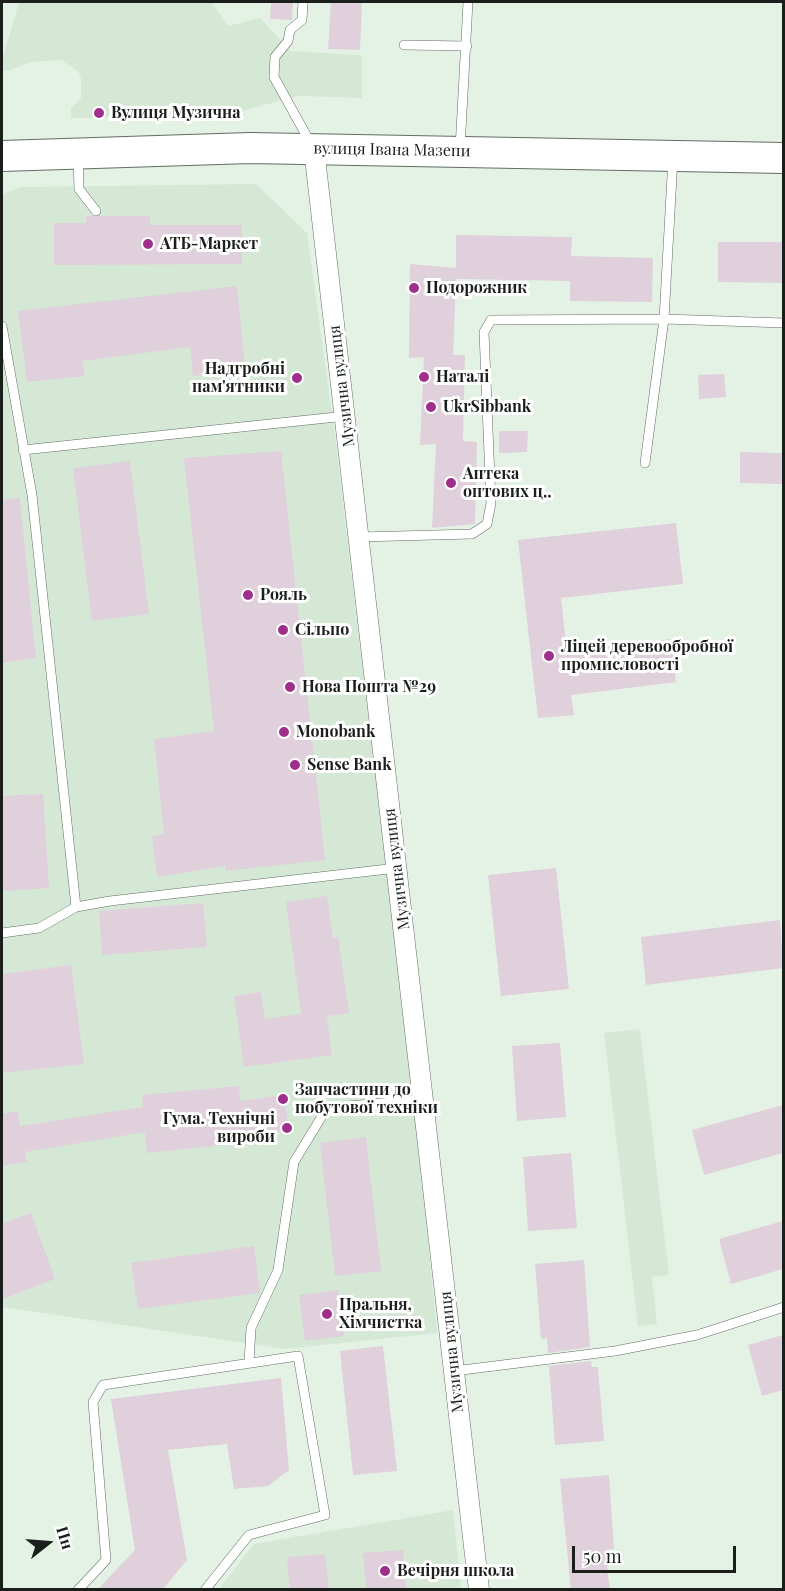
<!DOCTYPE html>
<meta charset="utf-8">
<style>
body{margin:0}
#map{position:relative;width:785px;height:1591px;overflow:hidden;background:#e4f2e5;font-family:"Playfair Display",serif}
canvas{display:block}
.frame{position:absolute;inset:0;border:3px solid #1b1f1b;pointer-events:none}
.north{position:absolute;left:18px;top:1513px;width:60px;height:60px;-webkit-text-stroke:4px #fff;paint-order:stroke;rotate:73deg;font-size:16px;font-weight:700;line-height:24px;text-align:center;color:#1b1f1b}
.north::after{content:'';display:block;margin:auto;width:21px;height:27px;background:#1b1f1b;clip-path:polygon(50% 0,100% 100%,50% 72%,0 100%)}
.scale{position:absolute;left:572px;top:1546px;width:164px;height:27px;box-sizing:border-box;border:3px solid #1b1f1b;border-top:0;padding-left:8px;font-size:18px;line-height:21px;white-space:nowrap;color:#1b1f1b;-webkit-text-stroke:4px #fff;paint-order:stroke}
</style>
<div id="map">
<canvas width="785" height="1591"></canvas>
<div class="frame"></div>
<div class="north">Пн</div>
<div class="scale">50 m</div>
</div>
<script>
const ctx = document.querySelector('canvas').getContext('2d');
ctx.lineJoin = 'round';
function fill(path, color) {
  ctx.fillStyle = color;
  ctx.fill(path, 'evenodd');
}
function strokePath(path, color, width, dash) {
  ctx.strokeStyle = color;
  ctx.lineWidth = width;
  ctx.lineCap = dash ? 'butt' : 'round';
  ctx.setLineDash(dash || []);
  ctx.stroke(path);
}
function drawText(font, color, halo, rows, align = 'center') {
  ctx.font = font + ' "Playfair Display",serif';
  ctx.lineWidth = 6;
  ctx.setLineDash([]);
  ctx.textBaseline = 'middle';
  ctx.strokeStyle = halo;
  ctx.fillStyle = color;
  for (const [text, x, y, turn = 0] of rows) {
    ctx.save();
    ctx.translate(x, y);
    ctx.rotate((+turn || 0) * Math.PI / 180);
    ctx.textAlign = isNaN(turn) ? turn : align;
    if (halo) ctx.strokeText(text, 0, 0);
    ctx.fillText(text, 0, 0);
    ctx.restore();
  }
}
const built = new Path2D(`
 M 19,2 L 212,2 L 228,26 L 260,18 L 291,51 L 362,55 L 362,98 L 297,96 L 232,114 L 179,117 L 71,118 L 71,108 L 81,98 L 81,78 L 78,71 L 61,60 L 31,62 L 7,71 L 2,70 L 2,60 Z
 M 256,184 L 307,233 L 335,435 L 418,1136 L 437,1333 L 285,1349 L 2,1307 L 2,194 L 21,187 Z
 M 640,1029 L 669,1275 L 652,1277 L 657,1324 L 638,1326 L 604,1033 Z
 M 453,1510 L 461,1589 L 218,1590 L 254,1544 Z`);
const building = new Path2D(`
 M 271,2 L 293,2 L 292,20 L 270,19 Z
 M 331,2 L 362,2 L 360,50 L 328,49 Z
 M 86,216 L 150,216 L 150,225 L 242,225 L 242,264 L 54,265 L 54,223 L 86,223 Z
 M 456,235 L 572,237 L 571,256 L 653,258 L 652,302 L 570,301 L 570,281 L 456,279 L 453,355 L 465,355 L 463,441 L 477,442 L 475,524 L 432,528 L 436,444 L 420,445 L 424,357 L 409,358 L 410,264 L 456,268 Z
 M 718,242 L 783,242 L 783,283 L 718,282 Z
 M 237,286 L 245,368 L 193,376 L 190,347 L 82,361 L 85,376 L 27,382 L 18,311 Z
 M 724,374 L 726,397 L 699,399 L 698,375 Z
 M 499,431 L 528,431 L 527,452 L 499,453 Z
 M 281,451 L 325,860 L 225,871 L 225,866 L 157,877 L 152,836 L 164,834 L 154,739 L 214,731 L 184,458 Z
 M 740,452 L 783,453 L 783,484 L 740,483 Z
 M 130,461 L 149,614 L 92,621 L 73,468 Z
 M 20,498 L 36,658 L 2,663 L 2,500 Z
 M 676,523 L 683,584 L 561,598 L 567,652 L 671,639 L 676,682 L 571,695 L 574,715 L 538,718 L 518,540 Z
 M 43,794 L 49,888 L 2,891 L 2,796 Z
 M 556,868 L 569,989 L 501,996 L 488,875 Z
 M 327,896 L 333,938 L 338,937 L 349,1013 L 327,1016 L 332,1055 L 244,1067 L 234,996 L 261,992 L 265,1019 L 301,1014 L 286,902 Z
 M 203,903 L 207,947 L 102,955 L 99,911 Z
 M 780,920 L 783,968 L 646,985 L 641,937 Z
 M 71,965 L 84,1064 L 2,1073 L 2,974 Z
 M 560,1043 L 566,1117 L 517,1121 L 512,1046 Z
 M 239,1086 L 240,1101 L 284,1095 L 289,1131 L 244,1137 L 244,1143 L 147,1153 L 145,1132 L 25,1152 L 27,1162 L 2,1166 L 2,1114 L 18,1111 L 20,1126 L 143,1107 L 142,1095 Z
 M 783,1105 L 783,1153 L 704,1175 L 692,1130 Z
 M 366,1137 L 381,1271 L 335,1276 L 320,1143 Z
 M 571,1153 L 577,1228 L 528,1231 L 523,1157 Z
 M 31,1213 L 55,1279 L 2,1299 L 2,1224 Z
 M 783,1221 L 783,1269 L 731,1284 L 719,1239 Z
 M 254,1246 L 260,1293 L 138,1309 L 131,1263 Z
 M 584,1260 L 590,1347 L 548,1353 L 547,1338 L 541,1339 L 535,1264 Z
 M 338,1290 L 344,1336 L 305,1341 L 299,1295 Z
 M 783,1335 L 783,1390 L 762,1396 L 748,1345 Z
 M 383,1346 L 397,1471 L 353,1475 L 340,1351 Z
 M 591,1361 L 592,1367 L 598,1367 L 604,1441 L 555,1445 L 549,1366 Z
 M 281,1378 L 289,1470 L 268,1486 L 234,1489 L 227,1444 L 168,1450 L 187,1560 L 162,1590 L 97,1590 L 135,1550 L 111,1399 Z
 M 609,1475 L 614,1549 L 605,1550 L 610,1590 L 571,1590 L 560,1479 Z
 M 403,1550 L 406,1590 L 366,1590 L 363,1553 Z
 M 325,1554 L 329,1590 L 290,1590 L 287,1557 Z`);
const service = new Path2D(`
 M 303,2 L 302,20 L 290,30 L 288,41 L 275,57 L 274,77 L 311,144
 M 404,45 L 467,46
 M 460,149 L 468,2
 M 78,157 L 79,189 L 96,211
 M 2,326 L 32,495 L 76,907
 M 23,450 L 346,416
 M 645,463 L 664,319 L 673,158
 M 360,537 L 472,534 L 487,524 L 491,503 L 484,332 L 491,320 L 664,319 L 784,323
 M 2,933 L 39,928 L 76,907 L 110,901 L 397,868
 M 249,1363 L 251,1328 L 278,1270 L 294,1162 L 327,1108 L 425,1099
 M 454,1371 L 615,1351 L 697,1335 L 784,1307
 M 78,1590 L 106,1560 L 93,1402 L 103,1385 L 298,1356 L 325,1515 L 249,1535 L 205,1590`);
const minor = new Path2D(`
 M 314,149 L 479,1590`);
const primary = new Path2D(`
 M 2,156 L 250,148 L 784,158`);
const markers = [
 [99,113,6,"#a02e8b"],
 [148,244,6,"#a02e8b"],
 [414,288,6,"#a02e8b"],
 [424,377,6,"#a02e8b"],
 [297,378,6,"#a02e8b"],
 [431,407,6,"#a02e8b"],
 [451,483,6,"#a02e8b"],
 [248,595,6,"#a02e8b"],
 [283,630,6,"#a02e8b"],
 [549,656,6,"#a02e8b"],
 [290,687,6,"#a02e8b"],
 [284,732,6,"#a02e8b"],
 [295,765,6,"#a02e8b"],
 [283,1099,6,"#a02e8b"],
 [287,1128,6,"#a02e8b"],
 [327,1314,6,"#a02e8b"],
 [385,1571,6,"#a02e8b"]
];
const poiNames = [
 ["Вулиця Музична",111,113],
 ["АТБ-Маркет",160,244],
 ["Подорожник",426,288],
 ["Надгробні",285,369,"right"],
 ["пам'ятники",285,387,"right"],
 ["Наталі",436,377],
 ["UkrSibbank",443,407],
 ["Аптека",463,474],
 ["оптових ц‥",463,492],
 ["Рояль",260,595],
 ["Сільпо",295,630],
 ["Ліцей деревообробної",561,647],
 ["промисловості",561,665],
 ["Нова Пошта №29",302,687],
 ["Monobank",296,732],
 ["Sense Bank",307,765],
 ["Запчастини до",295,1090],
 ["побутової техніки",295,1108],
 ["Гума. Технічні",275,1119,"right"],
 ["вироби",275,1137,"right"],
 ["Пральня,",339,1305],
 ["Хімчистка",339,1323],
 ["Вечірня школа",397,1571]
];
const streetNames = [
 ["вулиця Івана Мазепи",392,150,1],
 ["Музична вулиця",342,386,-97],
 ["Музична вулиця",397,869,-97],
 ["Музична вулиця",452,1352,-96]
];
fill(built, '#d5e8d6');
fill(building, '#dfd0db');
strokePath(service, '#626d62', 10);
strokePath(minor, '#626d62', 21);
strokePath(primary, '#626d62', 32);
strokePath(service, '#fff', 9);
strokePath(minor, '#fff', 20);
strokePath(primary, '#fff', 30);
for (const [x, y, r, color] of markers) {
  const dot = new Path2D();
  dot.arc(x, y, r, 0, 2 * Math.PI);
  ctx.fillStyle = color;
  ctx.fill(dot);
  strokePath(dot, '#fff', 2);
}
drawText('bold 16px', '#1b1f1b', '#fff', poiNames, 'left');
drawText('16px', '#1b1f1b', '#fff', streetNames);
</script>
